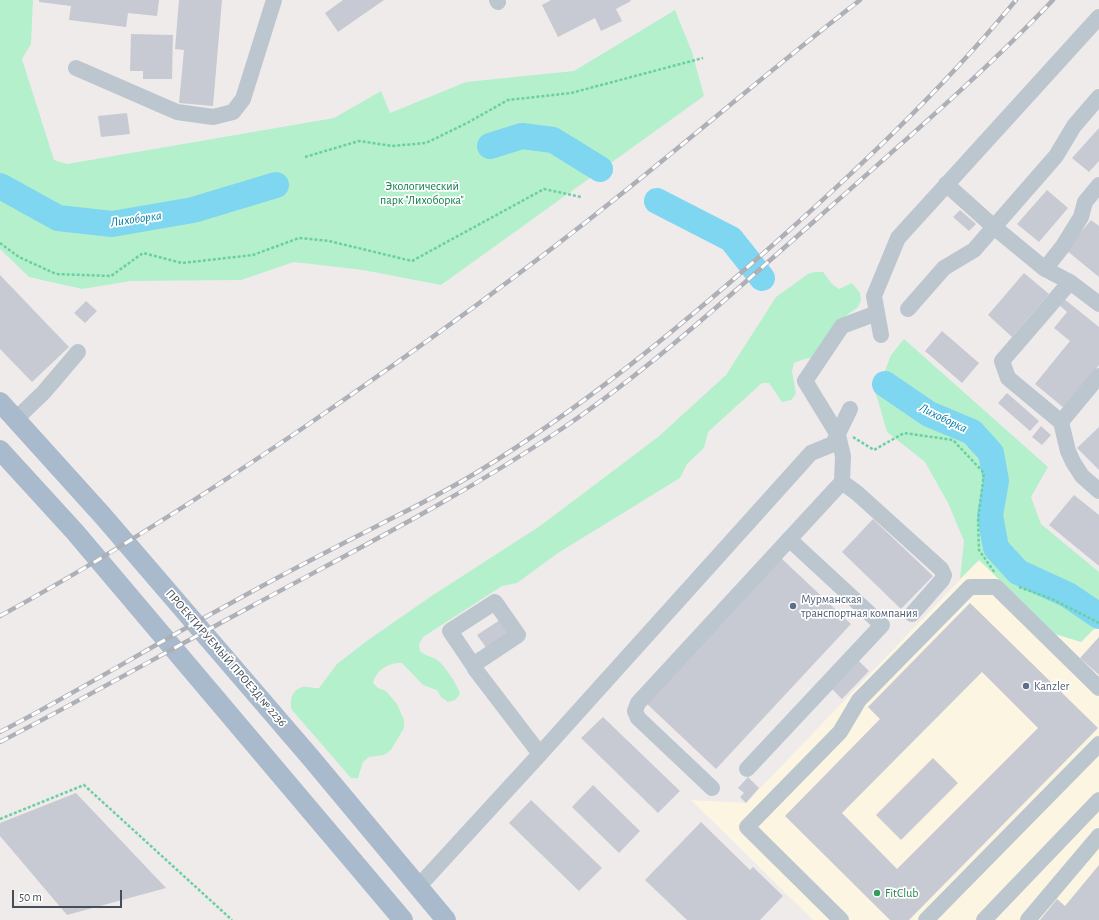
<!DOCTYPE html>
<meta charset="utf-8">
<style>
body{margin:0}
#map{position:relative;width:1099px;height:920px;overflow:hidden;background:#efebeb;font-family:"Alegreya Sans",sans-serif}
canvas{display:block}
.scale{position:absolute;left:12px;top:890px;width:110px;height:18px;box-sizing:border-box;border:2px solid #434e5a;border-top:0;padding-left:5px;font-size:12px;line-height:14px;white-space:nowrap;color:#434e5a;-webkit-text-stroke:3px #fff;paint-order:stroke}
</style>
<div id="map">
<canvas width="1099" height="920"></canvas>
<div class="scale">50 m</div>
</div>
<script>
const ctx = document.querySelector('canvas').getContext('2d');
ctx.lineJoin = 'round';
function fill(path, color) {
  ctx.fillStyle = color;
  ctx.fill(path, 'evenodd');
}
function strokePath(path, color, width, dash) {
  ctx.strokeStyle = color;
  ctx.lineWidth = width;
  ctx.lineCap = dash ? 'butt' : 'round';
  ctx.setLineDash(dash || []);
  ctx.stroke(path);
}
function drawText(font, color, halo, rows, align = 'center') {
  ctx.font = font + ' "Alegreya Sans",sans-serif';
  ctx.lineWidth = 3.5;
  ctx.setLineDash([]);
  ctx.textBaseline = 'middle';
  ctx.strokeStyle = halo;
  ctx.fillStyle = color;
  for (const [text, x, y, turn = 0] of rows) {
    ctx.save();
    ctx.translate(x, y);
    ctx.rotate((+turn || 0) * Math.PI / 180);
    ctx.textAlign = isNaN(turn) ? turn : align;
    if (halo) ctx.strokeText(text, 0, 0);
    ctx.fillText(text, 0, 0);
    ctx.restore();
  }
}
const commercial = new Path2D(`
 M 979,560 L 1055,634 L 1081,642 L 1099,624 L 1099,920 L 813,920 L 691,800 L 746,803 Z`);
const green = new Path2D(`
 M 0,0 L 33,0 L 31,44 L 22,59 L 54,160 L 67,164 L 334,118 L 381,91 L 390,113 L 466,82 L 574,71 L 675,10 L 692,52 L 704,96 L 441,285 L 363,270 L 294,262 L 241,280 L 131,281 L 82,289 L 29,277 L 0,249 Z
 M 815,272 L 823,272 L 832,284 L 839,289 L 852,283 L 860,293 L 861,301 L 857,308 L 844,317 L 817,355 C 809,359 802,359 794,363 L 792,371 L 796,394 L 791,400 L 782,402 L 769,383 L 762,383 L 708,432 L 704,448 L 687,464 L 680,478 L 558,553 L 517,583 L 502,586 L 423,637 L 419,644 L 420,651 C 425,655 428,656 434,658 C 443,662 458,685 460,694 L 455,700 L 448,702 L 441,697 L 437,690 L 423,685 L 402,663 C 389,662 376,670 373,683 L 378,688 L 386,691 L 397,704 L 404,720 L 404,728 L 391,750 L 384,755 L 369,757 L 363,762 L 358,778 L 351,778 L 292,710 C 289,701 292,689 303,687 C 308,686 314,689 319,688 L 337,664 L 368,640 L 433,595 L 540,526 L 658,437 L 726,375 L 776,297 L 808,274 Z
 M 904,339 L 1048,467 L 1031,497 L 1041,524 L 1099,572 L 1099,624 L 1081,642 L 1055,634 L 979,560 L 960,579 L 964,541 L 948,503 L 925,462 L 887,432 L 876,394 L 891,355 Z`);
const river = new Path2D(`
 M 490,146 L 522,136 L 553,140 L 600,169
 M 0,186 L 58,218 L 112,224 L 193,210 L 276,185
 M 657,201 L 731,239 L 762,278
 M 885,384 L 929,414 L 972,432 L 991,453 L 996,481 L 990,515 L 996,548 L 1018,572 L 1068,595 L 1099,616`);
const building = new Path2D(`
 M 39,0 L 159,0 L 157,16 L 128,13 L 126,27 L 69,20 L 71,6 L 39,2 Z
 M 179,0 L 222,0 L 213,106 L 179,103 L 184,50 L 175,49 Z
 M 343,0 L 384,0 L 338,32 L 325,13 Z
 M 551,0 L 630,0 L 631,1 L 616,9 L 622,21 L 601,31 L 595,18 L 558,37 L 542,5 Z
 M 131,34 L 173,35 L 172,79 L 143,79 L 143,71 L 130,71 Z
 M 127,113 L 130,134 L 101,137 L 98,116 Z
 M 1099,128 L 1099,161 L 1089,172 L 1072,158 Z
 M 1047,190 L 1068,208 L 1039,242 L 1017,224 Z
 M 960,210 L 976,224 L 969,231 L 953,217 Z
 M 1091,220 L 1099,226 L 1099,277 L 1066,250 Z
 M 1024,273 L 1049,294 L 1012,337 L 988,315 Z
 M 0,275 L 69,347 L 32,382 L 0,349 Z
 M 1063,298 L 1099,327 L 1099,365 L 1064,408 L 1035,384 L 1070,341 L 1054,328 L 1067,312 L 1058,304 Z
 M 86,301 L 97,311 L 85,323 L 74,313 Z
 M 942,331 L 979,363 L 962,383 L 925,351 Z
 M 1007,393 L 1039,421 L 1030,431 L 998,403 Z
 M 1041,426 L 1051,435 L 1042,445 L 1032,437 Z
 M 1099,427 L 1099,470 L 1077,448 Z
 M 1074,495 L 1099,515 L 1099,566 L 1049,525 Z
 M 873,519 L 933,576 L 901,609 L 842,552 Z
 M 780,557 L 851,624 L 716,769 L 645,702 Z
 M 970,603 L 1098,728 L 909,920 L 890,920 L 785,816 L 880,719 L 868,707 ZM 982,672 L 1038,728 L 897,869 L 842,813 Z
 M 500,620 L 509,634 L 487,649 L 477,635 Z
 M 1099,637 L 1099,675 L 1080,658 Z
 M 859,661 L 869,671 L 842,699 L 832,689 Z
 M 603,717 L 680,791 L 658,813 L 581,738 Z
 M 933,758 L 958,783 L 901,840 L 876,815 Z
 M 748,777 L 759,788 L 746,803 L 740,797 L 744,793 L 738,788 Z
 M 593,785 L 640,831 L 619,853 L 572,807 Z
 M 76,793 L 166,888 L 67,915 L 0,836 L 0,823 Z
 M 531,800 L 602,868 L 579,891 L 509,823 Z
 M 701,822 L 750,870 L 753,867 L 783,896 L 760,920 L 687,920 L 645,880 Z
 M 1099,865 L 1099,920 L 1040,920 L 1057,899 L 1065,906 Z`);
const path = new Path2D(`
 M 305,157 L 359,141 L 392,146 L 426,143 L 467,123 L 508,100 L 571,93 L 703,58
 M 0,243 L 19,257 L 56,274 L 111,276 L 143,253 L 182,263 L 253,255 L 299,238 L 329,241 L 412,261 L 544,189 L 581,197
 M 853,437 L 874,450 L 904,433 L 953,440 L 984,473 L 978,521 L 979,550 L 995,573
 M 1019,587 L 1052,599 L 1099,623
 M 0,819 L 84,785 L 232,920`);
const minor = new Path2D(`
 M 497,0 L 498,2
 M 76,68 L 177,112 L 213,117 L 233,112 L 243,99 L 274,0
 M 946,184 L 994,227 L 1056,156 L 1074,126 L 1099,97
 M 1045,269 L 1063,246 L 1081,217 L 1085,202 L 1099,185
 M 1070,282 L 1002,361 L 1008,378 L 1061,422 L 1068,451 L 1073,462 L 1082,476 L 1099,491
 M 908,309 L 944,268 L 974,250 L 994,227 L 1045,269 L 1070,282 L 1099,304
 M 881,335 L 874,296 L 898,238 L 1099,17
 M 16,419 L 44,392 L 78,352
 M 1061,422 L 1099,376
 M 842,482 L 857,493 L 941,569 L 944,575 L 942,580 L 912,614
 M 473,665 L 518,635 L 495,602 L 450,631 L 473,665 L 475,669 L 540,754
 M 747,769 L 882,625 L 789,539
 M 712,788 L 638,718 L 635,711 L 638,703 L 842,482 L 843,456 L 838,435 L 805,381 L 842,326 L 877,313
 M 418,887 L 540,754 L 811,453 L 833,444 L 850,409
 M 841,920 L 747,827 L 840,732 L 859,700 L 970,587 L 996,587 L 1099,688
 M 926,920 L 1099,744
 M 984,920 L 1099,800
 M 1028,920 L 1099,836`);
const major = new Path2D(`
 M 0,402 L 103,516 L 311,758 L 446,920
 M 0,450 L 75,532 L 403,920`);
const rail = new Path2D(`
 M 0,616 C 105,559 204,495 303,428 C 411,354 518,277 620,195 C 701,130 779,63 860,0
 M 0,732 C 79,691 155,644 233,602 C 281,575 330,550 379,525 C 412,508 447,491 479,471 C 582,408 675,331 766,251 C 855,172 940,92 1016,0
 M 0,742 C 85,698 168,651 252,606 C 357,549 464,495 563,428 C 654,366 736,290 819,217 C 898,146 980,77 1053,0`);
const markers = [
 [793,606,4,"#5c6f8a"],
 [1026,686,4,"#5c6f8a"],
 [877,893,4,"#2e9e5b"]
];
const parkNames = [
 ["Экологический",422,186],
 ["парк \"Лихоборка\"",422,200]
];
const serviceNames = [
 ["Мурманская",801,599],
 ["транспортная компания",801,613],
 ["Kanzler",1034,686]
];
const streetNames = [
 ["ПРОЕКТИРУЕМЫЙ ПРОЕЗД № 2236",226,658,49]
];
const leisureNames = [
 ["FitClub",885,893]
];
const waterNames = [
 ["Лихоборка",136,219,-8],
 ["Лихоборка",943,418,26]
];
fill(commercial, '#fcf5e1');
fill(green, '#b5f0cd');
strokePath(river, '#7fd6f0', 26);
fill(building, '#c7cad2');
strokePath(path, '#6bd0a1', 2.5, [3, 2]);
strokePath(minor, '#bbc6cf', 16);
strokePath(major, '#a9bacd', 20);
strokePath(rail, '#adb0b7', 4.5);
strokePath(rail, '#fff', 3, [9]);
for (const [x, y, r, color] of markers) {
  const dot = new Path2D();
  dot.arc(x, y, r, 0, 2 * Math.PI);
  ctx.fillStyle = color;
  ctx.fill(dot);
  strokePath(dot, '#fff', 1.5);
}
drawText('12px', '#117e4a', '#fff', parkNames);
drawText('12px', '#4e5e75', '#fff', serviceNames, 'left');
drawText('12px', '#434e5a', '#fff', streetNames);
drawText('12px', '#27864d', '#fff', leisureNames, 'left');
drawText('italic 13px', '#057fa4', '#fff', waterNames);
</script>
